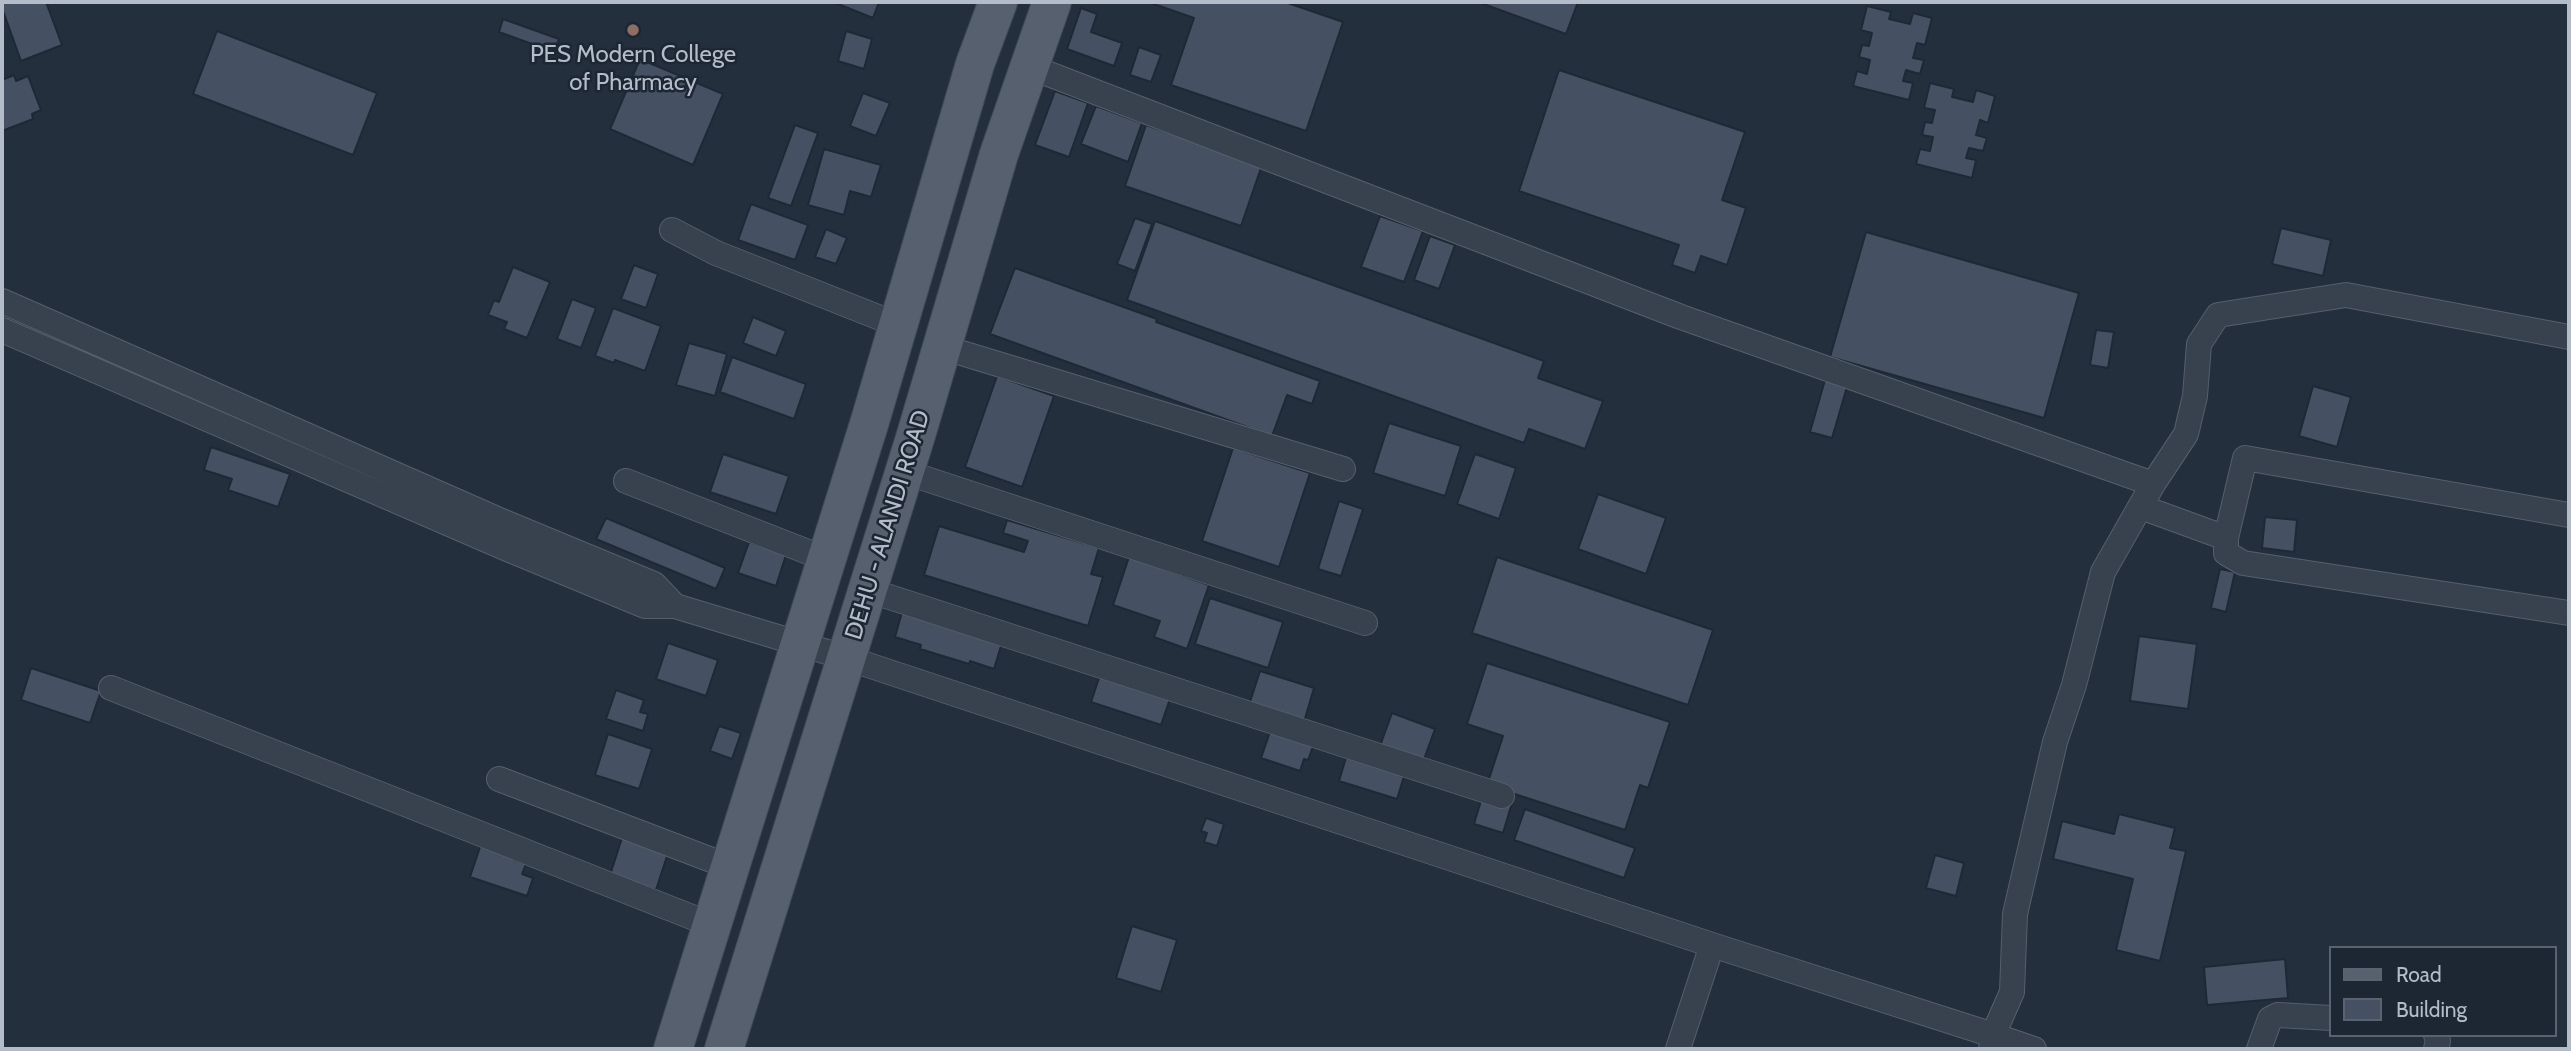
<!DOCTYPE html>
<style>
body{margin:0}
#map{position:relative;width:2571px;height:1051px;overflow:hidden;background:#242f3e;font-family:Cabin,sans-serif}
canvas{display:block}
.frame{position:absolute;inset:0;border:4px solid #b4bcc9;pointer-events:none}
.legend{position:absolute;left:2329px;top:946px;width:228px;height:91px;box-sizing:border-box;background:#1d2633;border:2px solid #59626f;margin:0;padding:9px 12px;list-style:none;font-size:21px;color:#b4bcc9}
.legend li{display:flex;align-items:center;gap:14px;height:35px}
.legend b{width:35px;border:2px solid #59626f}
</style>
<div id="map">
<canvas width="2571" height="1051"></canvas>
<div class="frame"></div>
<ul class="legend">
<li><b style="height:9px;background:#56606e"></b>Road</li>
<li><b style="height:19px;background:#455162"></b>Building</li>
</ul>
</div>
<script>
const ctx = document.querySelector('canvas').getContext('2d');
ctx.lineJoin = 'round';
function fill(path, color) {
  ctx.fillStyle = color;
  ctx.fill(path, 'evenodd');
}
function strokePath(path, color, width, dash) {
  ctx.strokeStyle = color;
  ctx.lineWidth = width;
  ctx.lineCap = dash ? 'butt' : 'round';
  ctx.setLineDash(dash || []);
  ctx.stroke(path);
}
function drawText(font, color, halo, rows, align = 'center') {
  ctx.font = font + ' Cabin,sans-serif';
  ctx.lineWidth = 5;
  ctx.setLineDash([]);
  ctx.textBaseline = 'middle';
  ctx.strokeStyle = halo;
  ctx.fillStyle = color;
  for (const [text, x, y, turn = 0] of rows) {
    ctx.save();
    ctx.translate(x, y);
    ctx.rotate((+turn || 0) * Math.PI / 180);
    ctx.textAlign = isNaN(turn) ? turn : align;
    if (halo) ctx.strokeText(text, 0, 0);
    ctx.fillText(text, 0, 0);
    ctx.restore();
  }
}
const building = new Path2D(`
 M 2,2 L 46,2 L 62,45 L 21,61 L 2,8 Z
 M 833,2 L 879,2 L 873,18 Z
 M 1148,2 L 1285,2 L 1343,22 L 1306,131 L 1171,85 L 1194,18 Z
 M 1478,2 L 1578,2 L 1566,34 Z
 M 1867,6 L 1891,12 L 1889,19 L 1910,24 L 1913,13 L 1932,18 L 1925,45 L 1917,43 L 1913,58 L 1924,60 L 1920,74 L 1906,70 L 1903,81 L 1913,83 L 1909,100 L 1853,86 L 1857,71 L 1867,74 L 1870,60 L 1859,57 L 1862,45 L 1869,46 L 1872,33 L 1861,30 Z
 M 1081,8 L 1097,14 L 1091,32 L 1122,43 L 1114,66 L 1067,49 Z
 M 503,19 L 559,39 L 554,52 L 499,32 Z
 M 217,31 L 377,93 L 353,155 L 193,94 Z
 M 846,31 L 872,39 L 864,69 L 838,61 Z
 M 1139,47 L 1161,55 L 1151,82 L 1130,75 Z
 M 640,59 L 723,94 L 693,165 L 610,129 Z
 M 1559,70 L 1745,132 L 1722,200 L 1746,208 L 1727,265 L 1701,256 L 1695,273 L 1672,265 L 1679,245 L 1519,191 Z
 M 14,75 L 16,81 L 28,76 L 41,110 L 32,114 L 33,119 L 2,131 L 2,80 Z
 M 1930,83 L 1954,89 L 1952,97 L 1973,102 L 1976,90 L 1995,96 L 1988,123 L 1980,120 L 1976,135 L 1987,138 L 1983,151 L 1969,148 L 1966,158 L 1976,160 L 1972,178 L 1916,164 L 1920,149 L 1930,151 L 1933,137 L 1922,135 L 1925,122 L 1932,123 L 1935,110 L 1924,108 Z
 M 1055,91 L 1088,103 L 1069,157 L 1035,145 Z
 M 863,93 L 890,103 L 876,136 L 850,126 Z
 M 1096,106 L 1142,123 L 1128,162 L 1081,144 Z
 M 795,125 L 818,133 L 791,206 L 768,198 Z
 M 1146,125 L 1262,165 L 1241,226 L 1125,186 Z
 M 824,149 L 881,165 L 871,197 L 850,191 L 844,215 L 808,205 Z
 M 751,204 L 808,225 L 795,260 L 738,240 Z
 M 1380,216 L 1423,231 L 1404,282 L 1361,267 Z
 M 1135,218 L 1152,224 L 1135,271 L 1117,264 Z
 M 1155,221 L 1544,361 L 1538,378 L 1603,401 L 1585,449 L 1529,429 L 1524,443 L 1127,300 Z
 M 2281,228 L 2331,240 L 2323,276 L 2272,264 Z
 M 826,229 L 847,238 L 836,264 L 815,257 Z
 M 1866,232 L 2079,293 L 2044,418 L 1830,357 Z
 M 1430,236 L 1455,245 L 1439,289 L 1414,280 Z
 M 634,265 L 658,274 L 646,308 L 621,299 Z
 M 513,267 L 550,282 L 527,338 L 504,329 L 507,322 L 488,315 L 494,300 L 499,302 Z
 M 1015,268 L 1157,319 L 1156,322 L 1320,381 L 1312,404 L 1287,395 L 1272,436 L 990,334 Z
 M 572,299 L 596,308 L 581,348 L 557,339 Z
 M 613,308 L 661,326 L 645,371 L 615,360 L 614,363 L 595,356 Z
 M 753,317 L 786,331 L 776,356 L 743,343 Z
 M 2096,330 L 2114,332 L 2108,368 L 2090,365 Z
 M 689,343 L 727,354 L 715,396 L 676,385 Z
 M 732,357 L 806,384 L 794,419 L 720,392 Z
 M 997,376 L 1054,396 L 1022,487 L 965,467 Z
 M 1825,380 L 1847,387 L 1832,438 L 1810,432 Z
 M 2313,386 L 2351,397 L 2337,447 L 2299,436 Z
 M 1389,423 L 1461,446 L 1445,496 L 1373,473 Z
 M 211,447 L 290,474 L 278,507 L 228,490 L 232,479 L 204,470 Z
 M 1233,448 L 1310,473 L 1279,567 L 1202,541 Z
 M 723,454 L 789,476 L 776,514 L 710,492 Z
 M 1475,454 L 1516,468 L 1499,519 L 1457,504 Z
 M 1598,494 L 1666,518 L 1646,574 L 1578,549 Z
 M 1339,501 L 1363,509 L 1341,576 L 1318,569 Z
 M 2265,517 L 2297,520 L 2294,552 L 2262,548 Z
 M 606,518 L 725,568 L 716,589 L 596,539 Z
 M 1007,520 L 1099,548 L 1091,574 L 1103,577 L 1088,626 L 924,575 L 939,526 L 1024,552 L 1028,541 L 1003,533 Z
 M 749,542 L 786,555 L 776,586 L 738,573 Z
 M 1129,557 L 1209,585 L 1187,649 L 1154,637 L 1160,621 L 1113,605 Z
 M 1497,557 L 1713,630 L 1688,705 L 1472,633 Z
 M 2220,569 L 2235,572 L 2226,612 L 2211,608 Z
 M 1210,598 L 1283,622 L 1268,668 L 1195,644 Z
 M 904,605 L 1004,636 L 994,669 L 970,661 L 969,664 L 920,649 L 921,645 L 895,637 Z
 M 2139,636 L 2197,644 L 2188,709 L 2130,701 Z
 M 668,643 L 718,660 L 706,696 L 656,679 Z
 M 1487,663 L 1670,722 L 1648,788 L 1640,785 L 1625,830 L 1487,785 L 1503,736 L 1467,724 Z
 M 31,668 L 101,691 L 90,723 L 21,700 Z
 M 1102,669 L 1172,693 L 1161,725 L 1091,702 Z
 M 1260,671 L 1314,688 L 1304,722 L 1249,705 Z
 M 616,690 L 644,700 L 640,712 L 648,714 L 643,731 L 606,719 Z
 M 1392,713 L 1435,729 L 1423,762 L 1380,746 Z
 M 719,726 L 741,733 L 732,759 L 710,751 Z
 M 1272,726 L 1315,741 L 1308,760 L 1304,759 L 1300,771 L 1261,758 Z
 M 608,734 L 652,749 L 639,789 L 595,775 Z
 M 1348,751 L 1406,770 L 1397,799 L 1339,781 Z
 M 1483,794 L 1512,803 L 1503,833 L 1474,824 Z
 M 1525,809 L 1635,848 L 1624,878 L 1514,840 Z
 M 2119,814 L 2175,828 L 2170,848 L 2186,851 L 2160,961 L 2116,950 L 2133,879 L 2053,859 L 2062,821 L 2114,834 Z
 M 1206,818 L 1224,824 L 1217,846 L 1204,842 L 1207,833 L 1201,831 Z
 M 622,838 L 668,853 L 656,890 L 610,875 Z
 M 482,841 L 516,853 L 514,860 L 526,864 L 522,874 L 533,878 L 527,896 L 470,877 Z
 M 1935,855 L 1964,863 L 1956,896 L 1926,888 Z
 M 1132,926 L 1177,940 L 1161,992 L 1116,978 Z
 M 2285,959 L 2288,998 L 2207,1005 L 2204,967 Z`);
const minor = new Path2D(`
 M 1028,66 L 1681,317 L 2153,484
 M 672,230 L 716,253 L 898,325
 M 2,301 L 497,519 L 654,584 L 675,606
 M 2,330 L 505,548 L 645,606 L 675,606 L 847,658 L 1712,945 L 1993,1035 L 1991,1049
 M 942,347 L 1343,469
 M 905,472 L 1365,623
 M 626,481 L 826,559
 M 2141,507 L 2226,538 L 2245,458 L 2569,515
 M 2226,538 L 2226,553 L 2243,563 L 2569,613
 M 868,590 L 1502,796
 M 111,688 L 712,925
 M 499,779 L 730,867
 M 1678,1049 L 1712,945
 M 2034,1049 L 1993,1035 L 2012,992 L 2015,914 L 2055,742 L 2074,685 L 2103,572 L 2153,484 L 2186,434 L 2195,396 L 2199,344 L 2218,315 L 2346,295 L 2569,337
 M 2259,1049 L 2270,1019 L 2278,1015 L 2331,1018
 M 2436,1049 L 2438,1041 L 2436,1035`);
const primary = new Path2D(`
 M 673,1049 L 870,421 L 975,64 L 998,2
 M 724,1049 L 916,435 L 999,154 L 1052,2`);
const markers = [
 [633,30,7,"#8d6e63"]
];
const poiNames = [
 ["PES Modern College",633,55],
 ["of Pharmacy",633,83]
];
const streetNames = [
 ["DEHU - ALANDI ROAD",888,525,-73]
];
fill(building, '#455162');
strokePath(building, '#1f2835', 2);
strokePath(minor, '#565f6c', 26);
strokePath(primary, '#414a57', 40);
strokePath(minor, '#38414e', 24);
strokePath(primary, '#56606e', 38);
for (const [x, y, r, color] of markers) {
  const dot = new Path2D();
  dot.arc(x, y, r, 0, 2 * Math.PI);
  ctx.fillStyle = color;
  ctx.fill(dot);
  strokePath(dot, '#1d2633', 2.5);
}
drawText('24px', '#b4bcc9', '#1d2633', poiNames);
drawText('24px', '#b4bcc9', '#1d2633', streetNames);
</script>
